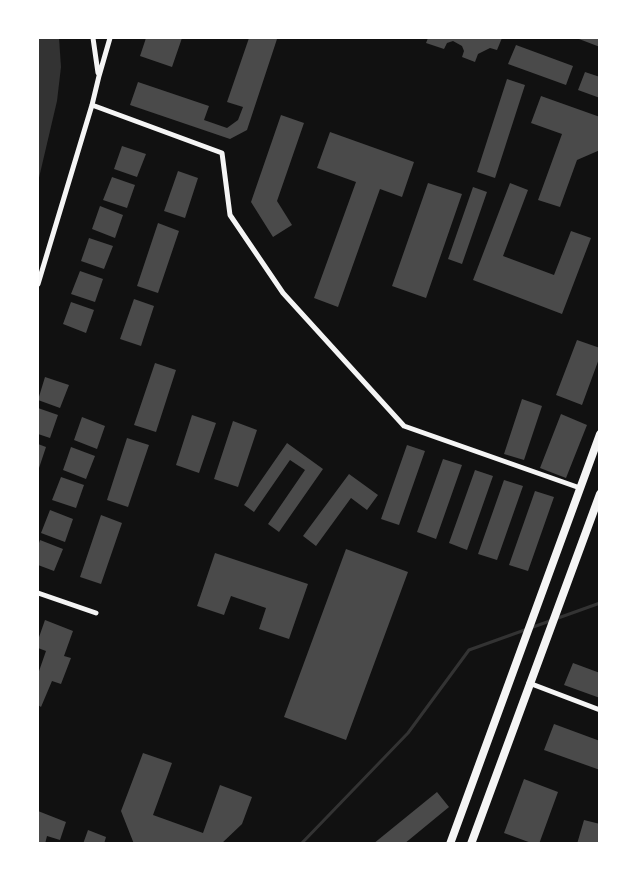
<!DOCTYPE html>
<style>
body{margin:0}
#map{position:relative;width:637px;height:881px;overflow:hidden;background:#111;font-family:"Varela Round",sans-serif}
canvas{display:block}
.frame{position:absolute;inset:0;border:39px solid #fff;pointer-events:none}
</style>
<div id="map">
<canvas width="637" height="881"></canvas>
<div class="frame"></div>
</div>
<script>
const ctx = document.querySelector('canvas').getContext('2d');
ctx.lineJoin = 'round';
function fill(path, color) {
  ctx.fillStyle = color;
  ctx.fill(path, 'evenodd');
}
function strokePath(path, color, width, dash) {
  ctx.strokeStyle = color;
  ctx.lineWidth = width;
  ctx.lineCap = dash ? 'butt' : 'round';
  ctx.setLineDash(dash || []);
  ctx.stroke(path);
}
const water = new Path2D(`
 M 38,38 L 59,38 L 61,67 L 57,101 L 38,182 Z`);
const stream = new Path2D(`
 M 301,844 L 408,733 L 469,650 L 600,603`);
const building = new Path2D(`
 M 146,38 L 182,38 L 172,67 L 140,56 Z
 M 249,38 L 271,38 L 277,39 L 247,130 L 230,139 L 130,105 L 138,82 L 209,106 L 204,120 L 227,128 L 238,120 L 243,107 L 227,102 Z
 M 428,38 L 502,38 L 497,50 L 490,48 L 478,54 L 475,62 L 462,57 L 464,51 L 462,46 L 453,41 L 447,43 L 444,49 L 426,43 Z
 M 580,38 L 600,38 L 600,47 L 579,39 Z
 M 516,45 L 573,66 L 566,85 L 508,64 Z
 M 585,72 L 600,77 L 600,98 L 578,90 Z
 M 507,79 L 525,85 L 495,178 L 477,172 Z
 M 541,96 L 600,117 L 600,150 L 577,160 L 560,207 L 538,200 L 562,134 L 531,123 Z
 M 281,115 L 304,123 L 277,201 L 292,225 L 273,237 L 251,202 Z
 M 330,132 L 414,162 L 402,197 L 380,189 L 338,307 L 314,298 L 356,182 L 317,168 Z
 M 122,146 L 146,154 L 137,177 L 114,169 Z
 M 178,171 L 198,178 L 185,218 L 164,211 Z
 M 112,177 L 135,185 L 127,208 L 103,200 Z
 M 428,183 L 462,194 L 426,298 L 392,286 Z
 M 510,183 L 528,190 L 503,256 L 554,275 L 571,231 L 591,238 L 562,314 L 473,280 Z
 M 473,187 L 487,192 L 462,264 L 448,259 Z
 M 100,206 L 123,215 L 115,238 L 92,229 Z
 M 158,223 L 179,231 L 158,293 L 137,286 Z
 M 89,238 L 113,246 L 104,269 L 81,261 Z
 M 80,271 L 103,279 L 95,302 L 71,294 Z
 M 134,299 L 154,306 L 141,346 L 120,339 Z
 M 71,302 L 94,310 L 86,333 L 63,324 Z
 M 577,340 L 600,348 L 600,356 L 582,405 L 556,395 Z
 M 155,363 L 176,370 L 156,432 L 134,425 Z
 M 45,377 L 69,385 L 60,408 L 38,400 Z
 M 522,399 L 542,406 L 524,460 L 504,454 Z
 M 38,408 L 58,415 L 50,438 L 38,434 Z
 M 561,414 L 587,425 L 566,478 L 540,468 Z
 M 192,415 L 216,423 L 199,473 L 176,465 Z
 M 82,417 L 105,426 L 97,449 L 74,440 Z
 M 233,421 L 257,430 L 238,487 L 214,479 Z
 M 127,438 L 149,445 L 128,507 L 107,500 Z
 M 287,443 L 323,469 L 279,532 L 268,524 L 305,470 L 290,460 L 254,512 L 244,505 Z
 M 38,444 L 46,447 L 38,471 Z
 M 407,445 L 425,451 L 399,525 L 381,519 Z
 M 71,447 L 95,456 L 86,479 L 63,470 Z
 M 443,459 L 462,465 L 436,539 L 417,532 Z
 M 475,470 L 493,476 L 467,550 L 449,543 Z
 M 349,474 L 378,495 L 367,510 L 351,498 L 316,546 L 303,536 Z
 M 61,477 L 84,485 L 76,508 L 52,500 Z
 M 504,480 L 523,486 L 497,560 L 478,554 Z
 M 535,491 L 554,497 L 528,571 L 509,565 Z
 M 50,510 L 73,519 L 65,542 L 41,533 Z
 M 101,515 L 122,523 L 101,584 L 80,577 Z
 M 40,540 L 63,549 L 54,571 L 38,565 L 38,546 Z
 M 346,549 L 408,572 L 346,740 L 284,717 Z
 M 215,553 L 308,584 L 289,639 L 259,629 L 266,608 L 231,596 L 224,615 L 197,606 Z
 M 45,620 L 73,631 L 64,656 L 71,658 L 61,684 L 52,681 L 41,707 L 38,705 L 38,674 L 46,651 L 38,648 L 38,640 Z
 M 573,663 L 600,673 L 600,698 L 564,685 Z
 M 554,724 L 600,741 L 600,770 L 544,750 Z
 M 143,753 L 172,763 L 153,815 L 203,833 L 220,785 L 252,797 L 242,824 L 221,844 L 134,844 L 121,811 Z
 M 524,779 L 558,792 L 539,844 L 534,844 L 504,833 Z
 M 437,792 L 449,807 L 404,844 L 373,844 Z
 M 38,811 L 66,822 L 60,840 L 47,836 L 45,844 L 38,844 Z
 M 584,820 L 600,824 L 600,844 L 577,844 Z
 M 88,830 L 106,837 L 104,844 L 83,844 Z`);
const minor = new Path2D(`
 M 93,38 L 98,73
 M 92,105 L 222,153 L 230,215 L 283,293 L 404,426 L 580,488
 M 38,284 L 92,105 L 99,76 L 110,38
 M 38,593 L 96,613
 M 529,683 L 600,710`);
const primary = new Path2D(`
 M 450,844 L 600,434
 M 471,844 L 600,494`);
fill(water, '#333');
strokePath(stream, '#333', 3);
fill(building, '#4a4a4a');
strokePath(minor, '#f5f5f5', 5);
strokePath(primary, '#f5f5f5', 8);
</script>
